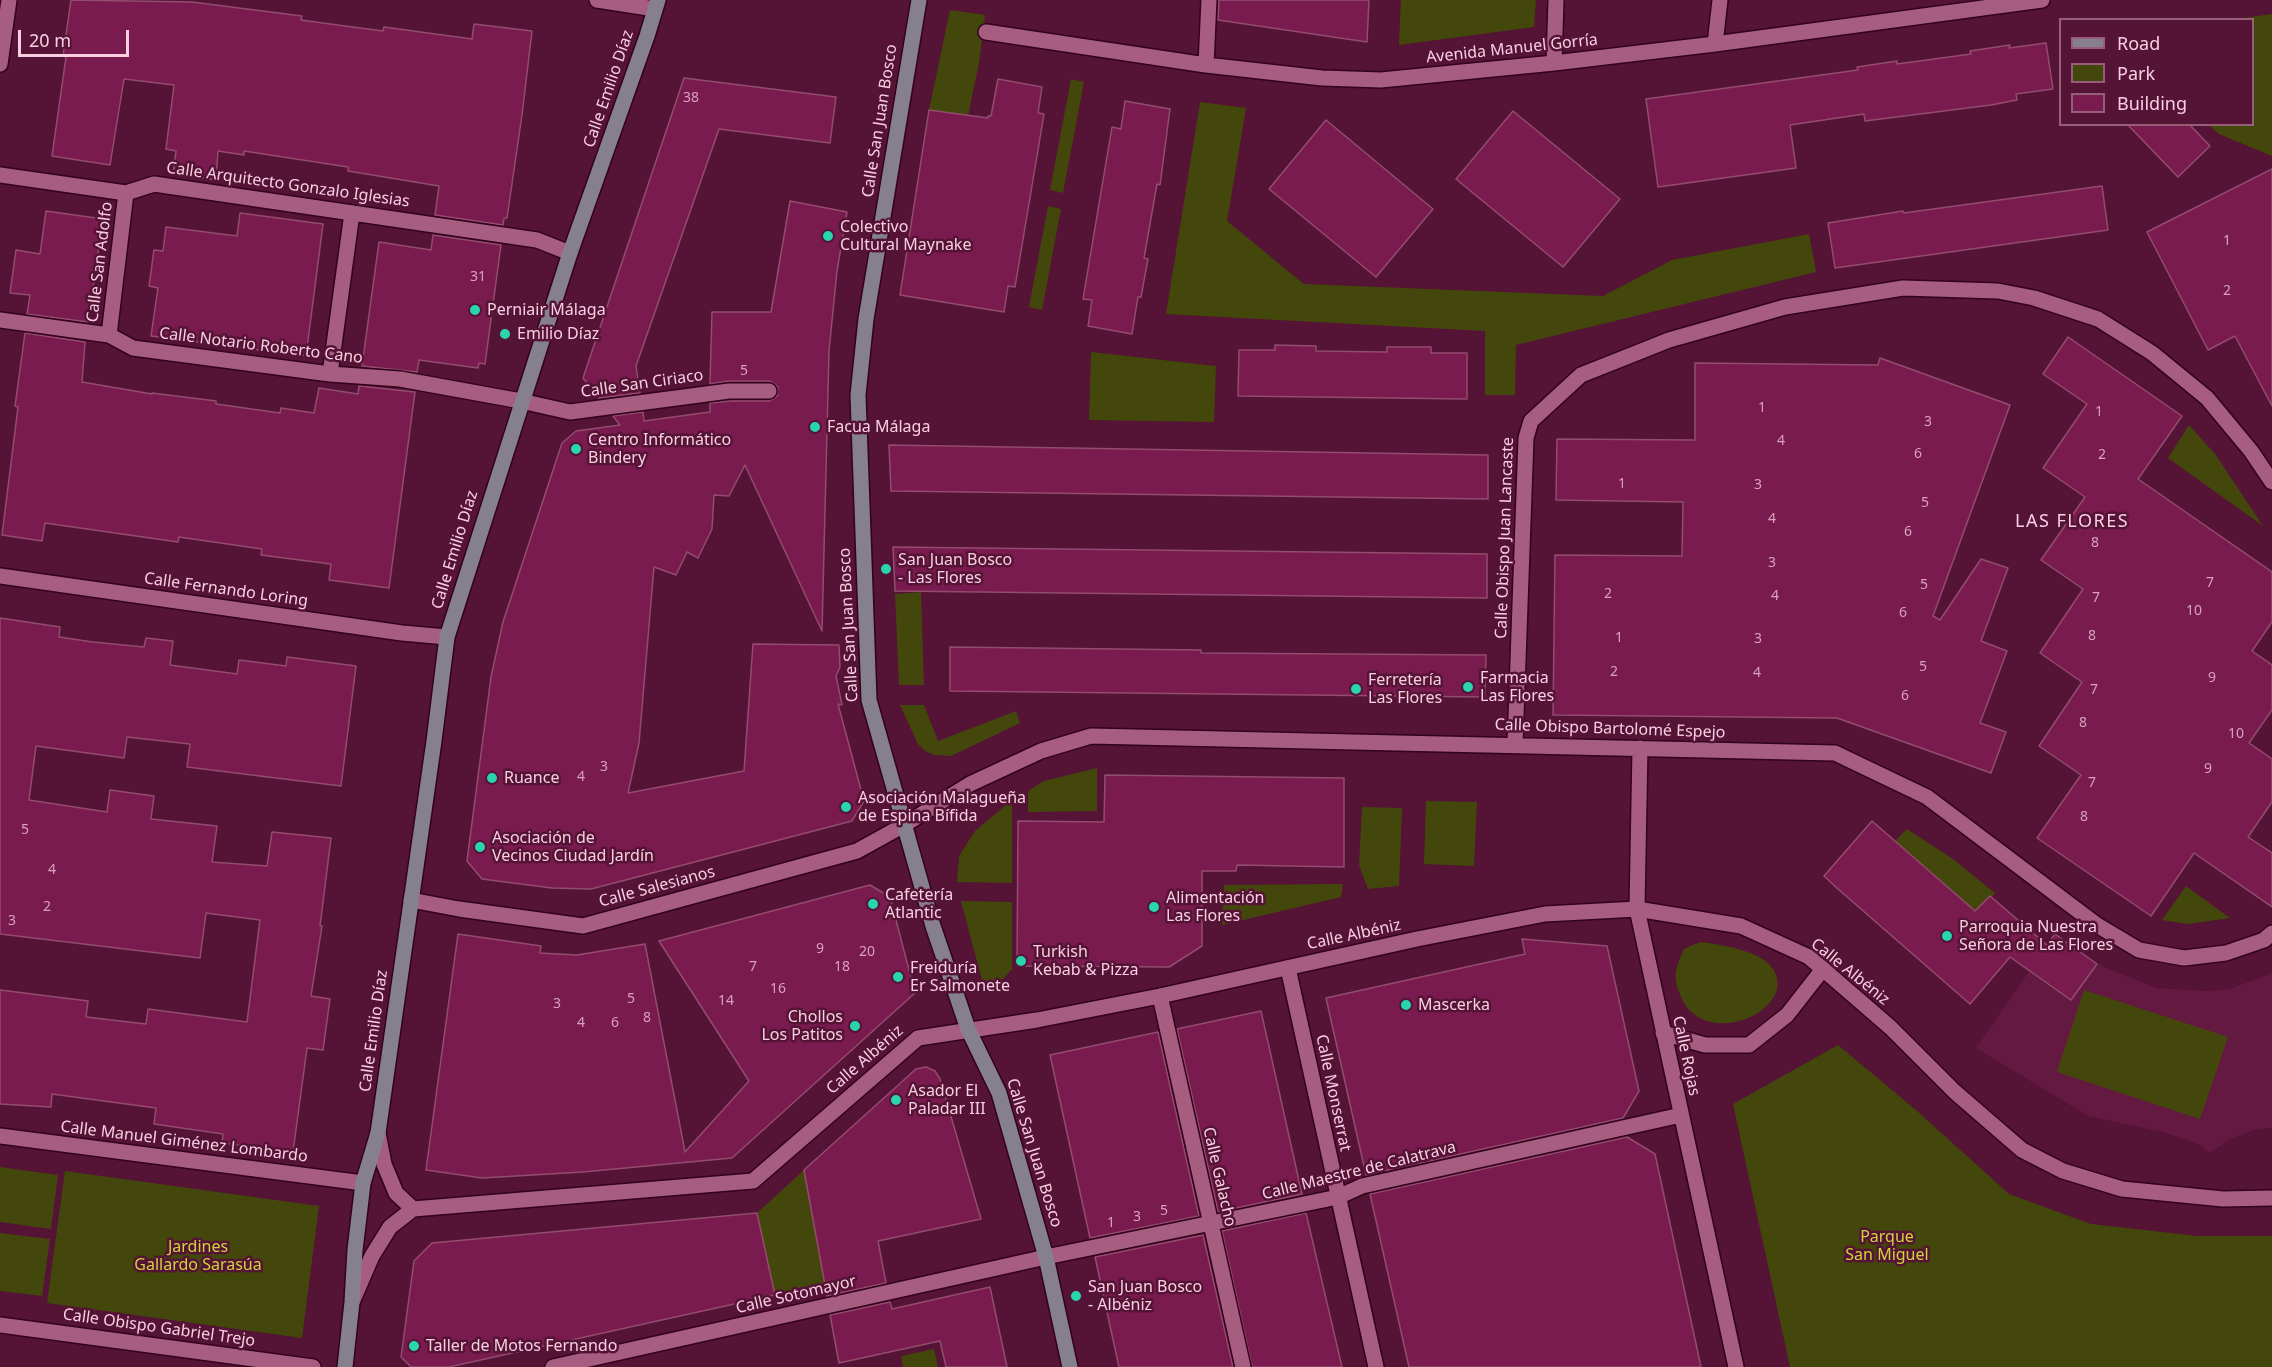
<!DOCTYPE html>
<meta charset="utf-8">
<style>
body{margin:0}
#map{position:relative;width:2272px;height:1367px;overflow:hidden;background:#551336;font-family:"Noto Sans",sans-serif}
canvas{display:block}
.legend{position:absolute;left:2059px;top:18px;width:195px;height:108px;box-sizing:border-box;background:#551336;border:2px solid #975e7a;margin:0;padding:8px 10px;list-style:none;font-size:18px;color:#f9cfe0}
.legend li{display:flex;align-items:center;gap:12px;height:30px}
.legend b{width:30px;border:2px solid #975e7a}
.scale{position:absolute;left:18px;top:30px;width:111px;height:27px;box-sizing:border-box;border:3px solid #f9cfe0;border-top:0;padding-left:8px;font-size:18px;line-height:21px;white-space:nowrap;color:#f9cfe0;-webkit-text-stroke:4px #551336;paint-order:stroke}
</style>
<div id="map">
<canvas width="2272" height="1367"></canvas>
<ul class="legend">
<li><b style="height:8px;background:#85808c"></b>Road</li>
<li><b style="height:16px;background:#44470b"></b>Park</li>
<li><b style="height:16px;background:#7a1b4f"></b>Building</li>
</ul>
<div class="scale">20 m</div>
</div>
<script>
const ctx = document.querySelector('canvas').getContext('2d');
ctx.lineJoin = 'round';
function fill(path, color) {
  ctx.fillStyle = color;
  ctx.fill(path, 'evenodd');
}
function strokePath(path, color, width, dash) {
  ctx.strokeStyle = color;
  ctx.lineWidth = width;
  ctx.lineCap = dash ? 'butt' : 'round';
  ctx.setLineDash(dash || []);
  ctx.stroke(path);
}
function drawText(font, color, halo, rows, align = 'center') {
  ctx.font = font + ' "Noto Sans",sans-serif';
  ctx.lineWidth = 5;
  ctx.setLineDash([]);
  ctx.textBaseline = 'middle';
  ctx.strokeStyle = halo;
  ctx.fillStyle = color;
  for (const [text, x, y, turn = 0] of rows) {
    ctx.save();
    ctx.translate(x, y);
    ctx.rotate((+turn || 0) * Math.PI / 180);
    ctx.textAlign = isNaN(turn) ? turn : align;
    if (halo) ctx.strokeText(text, 0, 0);
    ctx.fillText(text, 0, 0);
    ctx.restore();
  }
}
const built = new Path2D(`
 M 2055,934 L 2097,964 L 2157,988 L 2207,991 L 2230,989 L 2272,973 L 2272,1128 L 2257,1129 L 2232,1138 L 2210,1153 L 2198,1144 L 2163,1132 L 2088,1116 L 1976,1048 Z`);
const green = new Path2D(`
 M 1401,0 L 1536,0 L 1534,27 L 1399,45 Z
 M 950,10 L 985,15 L 979,63 L 968,116 L 929,110 Z
 M 2272,14 L 2272,156 L 2219,134 L 2209,125 L 2252,124 L 2252,20 L 2236,19 Z
 M 1071,79 L 1084,82 L 1063,193 L 1050,190 Z
 M 1200,102 L 1246,108 L 1227,221 L 1304,284 L 1603,296 L 1672,260 L 1809,234 L 1816,272 L 1516,345 L 1515,395 L 1485,395 L 1485,331 L 1166,314 Z
 M 1048,206 L 1061,209 L 1042,310 L 1029,307 Z
 M 1091,352 L 1216,366 L 1214,422 L 1089,420 Z
 M 2189,425 L 2215,454 L 2263,526 L 2168,458 Z
 M 921,592 L 924,685 L 899,685 L 895,594 Z
 M 900,705 L 924,705 L 938,741 L 1016,711 L 1020,723 L 951,756 L 934,755 L 925,751 L 918,744 Z
 M 1097,768 L 1097,811 L 1028,812 L 1028,791 L 1044,781 Z
 M 1012,800 L 1012,883 L 957,882 L 959,856 L 975,831 Z
 M 1426,801 L 1477,802 L 1474,866 L 1424,864 Z
 M 1362,807 L 1402,808 L 1399,886 L 1368,889 L 1359,865 Z
 M 1907,829 L 1953,859 L 1995,893 L 1992,897 L 1989,896 L 1975,911 L 1895,841 Z
 M 1343,884 L 1341,897 L 1222,925 L 1224,885 Z
 M 2186,886 L 2230,918 L 2188,924 L 2162,920 Z
 M 961,901 L 1012,902 L 1012,969 L 994,989 L 983,984 Z
 M 1700,942 C 1719,944 1755,950 1769,964 C 1807,1005 1710,1052 1683,1001 C 1672,978 1674,971 1684,949 Z
 M 2084,990 L 2228,1037 L 2200,1119 L 2057,1072 Z
 M 1838,1045 L 1916,1110 L 2009,1194 L 2091,1224 L 2198,1236 L 2272,1236 L 2272,1367 L 1790,1367 L 1733,1104 Z
 M 0,1167 L 58,1175 L 51,1229 L 0,1222 Z
 M 804,1170 L 826,1284 L 772,1296 L 757,1213 Z
 M 65,1171 L 319,1206 L 302,1338 L 47,1303 Z
 M 0,1233 L 50,1239 L 42,1296 L 0,1291 Z
 M 934,1349 L 938,1367 L 903,1367 L 901,1356 Z`);
const building = new Path2D(`
 M 71,0 L 192,2 L 302,16 L 301,20 L 345,26 L 383,31 L 384,27 L 472,39 L 474,24 L 532,31 L 522,115 L 507,218 L 504,218 L 503,225 L 435,215 L 439,186 L 348,171 L 348,167 L 244,151 L 244,155 L 218,151 L 216,180 L 173,174 L 176,151 L 166,149 L 174,85 L 124,79 L 110,165 L 52,156 L 66,57 L 63,56 Z
 M 1219,0 L 1369,0 L 1367,42 L 1218,20 Z
 M 2046,43 L 2053,89 L 2016,94 L 2017,100 L 1991,105 L 1865,121 L 1864,114 L 1790,125 L 1796,168 L 1658,187 L 1646,99 L 1858,70 L 1857,67 L 1897,61 L 1897,64 L 1971,54 L 1970,51 L 2010,45 L 2009,48 Z
 M 684,78 L 836,97 L 830,143 L 719,129 L 636,366 L 640,393 L 599,398 L 583,378 Z
 M 998,79 L 1042,87 L 1038,113 L 1044,114 L 1015,287 L 1008,286 L 1004,312 L 900,295 L 929,110 L 988,118 L 988,116 L 991,116 Z
 M 1125,101 L 1170,109 L 1160,185 L 1157,184 L 1144,258 L 1148,259 L 1141,297 L 1138,297 L 1132,334 L 1088,326 L 1092,300 L 1083,299 L 1112,127 L 1121,129 Z
 M 1513,111 L 1620,199 L 1563,267 L 1456,179 Z
 M 1326,120 L 1433,209 L 1376,277 L 1269,189 Z
 M 2127,124 L 2189,124 L 2210,146 L 2178,177 Z
 M 2272,169 L 2272,406 L 2235,336 L 2208,350 L 2147,232 Z
 M 2102,186 L 2108,230 L 1835,268 L 1828,223 L 1903,211 L 1904,213 Z
 M 790,201 L 847,212 L 837,271 L 829,351 L 822,631 L 745,465 L 729,496 L 714,495 L 712,529 L 698,558 L 687,552 L 676,575 L 654,567 L 639,743 L 628,793 L 744,771 L 753,644 L 839,645 L 840,667 L 836,676 L 842,705 L 838,704 L 864,801 L 852,821 L 591,889 L 552,888 L 482,879 L 467,861 L 491,677 L 503,622 L 562,443 L 576,431 L 620,425 L 613,416 L 643,412 L 644,421 L 710,412 L 710,403 L 730,401 L 769,401 L 777,396 L 778,387 L 770,381 L 729,381 L 710,384 L 712,312 L 771,312 Z
 M 46,211 L 103,219 L 88,322 L 27,314 L 30,295 L 10,293 L 16,250 L 40,254 Z
 M 240,213 L 323,224 L 306,356 L 151,336 L 158,288 L 149,286 L 154,250 L 163,251 L 166,227 L 237,236 Z
 M 433,235 L 501,245 L 485,364 L 479,363 L 478,368 L 419,360 L 417,372 L 362,366 L 379,242 L 431,250 Z
 M 25,333 L 85,342 L 82,382 L 152,394 L 152,393 L 216,401 L 216,404 L 280,413 L 281,408 L 314,413 L 319,388 L 358,394 L 359,386 L 415,392 L 389,588 L 329,580 L 331,564 L 261,555 L 262,549 L 179,537 L 178,542 L 45,523 L 42,541 L 2,535 L 18,407 L 15,406 Z
 M 2068,337 L 2182,416 L 2138,479 L 2272,572 L 2272,622 L 2252,651 L 2272,665 L 2272,710 L 2249,743 L 2272,759 L 2272,802 L 2248,837 L 2272,853 L 2272,907 L 2194,853 L 2151,916 L 2037,838 L 2081,775 L 2039,746 L 2082,682 L 2040,653 L 2083,589 L 2041,560 L 2085,497 L 2043,468 L 2087,404 L 2043,374 Z
 M 1275,345 L 1316,346 L 1316,351 L 1387,352 L 1387,347 L 1431,347 L 1431,353 L 1467,353 L 1467,399 L 1238,396 L 1239,350 L 1275,350 Z
 M 1880,358 L 2010,405 L 1933,616 L 1940,620 L 1981,559 L 2008,568 L 1981,641 L 2007,651 L 1980,723 L 2006,732 L 1991,773 L 1837,718 L 1553,715 L 1555,555 L 1682,556 L 1683,502 L 1556,500 L 1557,439 L 1695,440 L 1695,363 L 1878,365 Z
 M 889,445 L 1488,455 L 1488,499 L 891,491 Z
 M 893,547 L 1487,554 L 1487,598 L 895,591 Z
 M 0,618 L 60,627 L 59,637 L 93,642 L 144,647 L 146,638 L 173,641 L 170,665 L 237,674 L 239,660 L 286,666 L 287,657 L 356,666 L 341,786 L 187,767 L 190,744 L 127,737 L 124,758 L 36,746 L 29,800 L 107,812 L 110,790 L 154,796 L 151,819 L 217,826 L 212,862 L 267,866 L 272,832 L 331,838 L 320,926 L 322,926 L 311,996 L 330,999 L 323,1050 L 307,1048 L 293,1152 L 222,1143 L 223,1134 L 154,1124 L 156,1108 L 52,1094 L 51,1107 L 0,1104 L 0,990 L 88,1001 L 86,1017 L 146,1024 L 148,1009 L 247,1022 L 260,920 L 206,913 L 200,958 L 0,934 Z
 M 950,647 L 1201,650 L 1201,653 L 1486,655 L 1485,697 L 950,691 Z
 M 1105,775 L 1344,778 L 1344,867 L 1237,865 L 1236,871 L 1202,871 L 1202,946 L 1169,967 L 1017,966 L 1018,821 L 1104,822 Z
 M 1872,821 L 1975,911 L 1990,896 L 2047,945 L 2055,934 L 2097,964 L 2071,1000 L 2010,957 L 1970,1004 L 1838,889 L 1824,876 Z
 M 870,885 L 890,897 L 915,993 L 732,1158 L 583,1172 L 482,1178 L 426,1170 L 458,934 L 541,946 L 540,953 L 577,955 L 645,944 L 685,1152 L 749,1081 L 659,941 Z
 M 1522,939 L 1607,946 L 1639,1091 L 1623,1118 L 1366,1175 L 1326,998 L 1525,954 Z
 M 1261,1011 L 1302,1194 L 1218,1212 L 1177,1029 Z
 M 1158,1032 L 1199,1216 L 1090,1238 L 1050,1055 Z
 M 926,1067 L 935,1071 L 940,1079 L 981,1219 L 878,1241 L 886,1283 L 827,1296 L 804,1170 L 916,1069 Z
 M 1627,1137 L 1655,1154 L 1701,1367 L 1409,1367 L 1370,1194 Z
 M 757,1213 L 775,1295 L 449,1367 L 411,1367 L 401,1357 L 414,1261 L 432,1243 Z
 M 1306,1213 L 1342,1367 L 1252,1367 L 1222,1231 Z
 M 1203,1235 L 1233,1367 L 1119,1367 L 1095,1257 Z
 M 990,1287 L 1007,1367 L 946,1367 L 940,1341 L 839,1363 L 830,1315 L 890,1302 L 892,1309 Z`);
const pedestrian = new Path2D(`
 M 521,401 L 570,412 L 729,391 L 769,391`);
const minor = new Path2D(`
 M 597,0 L 655,9
 M 986,32 L 1206,65 L 1322,78 L 1381,80 L 1554,63 L 1715,44 L 2042,0
 M 1715,44 L 1720,0
 M 1554,63 L 1556,0
 M 0,64 L 9,0
 M 1206,65 L 1209,0
 M 0,175 L 126,193 L 154,184 L 537,240 L 570,253
 M 0,320 L 109,335 L 133,348 L 330,374 L 400,379 L 521,401
 M 109,335 L 126,193
 M 330,374 L 352,213
 M 0,576 L 402,633 L 447,637
 M 1515,744 L 1526,438 L 1531,421 L 1581,375 L 1669,340 L 1785,307 L 1903,288 L 1998,291 L 2034,298 L 2098,319 L 2152,353 L 2207,398 L 2251,451 L 2272,482
 M 1640,748 L 1637,909 L 1736,1367
 M 411,900 L 459,909 L 583,926 L 857,851 L 904,825 L 970,784 L 1041,751 L 1091,736 L 1835,753 L 1927,797 L 2097,925 L 2139,950 L 2184,958 L 2226,953 L 2264,940 L 2272,933
 M 1288,968 L 1376,1367
 M 1160,996 L 1243,1367
 M 1663,1033 L 1705,1045 L 1749,1045 L 1787,1015 L 1823,969
 M 0,1136 L 363,1183
 M 0,1325 L 313,1367
 M 553,1367 L 1046,1257 L 1338,1197 L 1362,1186 L 1681,1115`);
const tertiary = new Path2D(`
 M 378,1133 L 384,1164 L 396,1193 L 413,1209
 M 413,1209 L 753,1181 L 918,1038 L 1037,1020 L 1160,996 L 1417,939 L 1545,914 L 1637,909 L 1741,926 L 1809,957 L 1891,1028 L 1955,1092 L 2022,1150 L 2063,1171 L 2122,1189 L 2223,1199 L 2272,1198
 M 353,1300 L 372,1256 L 390,1227 L 413,1209`);
const secondary = new Path2D(`
 M 919,0 L 866,319 L 858,395 L 869,700 L 933,926 L 968,1029 L 999,1093 L 1046,1257 L 1070,1367
 M 345,1367 L 352,1302 L 355,1250 L 363,1183 L 378,1133 L 434,741 L 447,637 L 570,253 L 647,36 L 658,0`);
const markers = [
 [828,236,6,"#28d5ad"],
 [475,310,6,"#28d5ad"],
 [505,334,6,"#28d5ad"],
 [815,427,6,"#28d5ad"],
 [576,449,6,"#28d5ad"],
 [886,569,6,"#28d5ad"],
 [1468,687,6,"#28d5ad"],
 [1356,689,6,"#28d5ad"],
 [492,778,6,"#28d5ad"],
 [846,807,6,"#28d5ad"],
 [480,847,6,"#28d5ad"],
 [873,904,6,"#28d5ad"],
 [1154,907,6,"#28d5ad"],
 [1947,936,6,"#28d5ad"],
 [1021,961,6,"#28d5ad"],
 [898,977,6,"#28d5ad"],
 [1406,1005,6,"#28d5ad"],
 [855,1026,6,"#28d5ad"],
 [896,1100,6,"#28d5ad"],
 [1076,1296,6,"#28d5ad"],
 [414,1346,6,"#28d5ad"]
];
const numberNames = [
 ["38",691,98],
 ["1",2227,241],
 ["31",478,277],
 ["2",2227,291],
 ["5",744,371],
 ["1",1762,408],
 ["1",2099,412],
 ["3",1928,422],
 ["4",1781,441],
 ["6",1918,454],
 ["2",2102,455],
 ["1",1622,484],
 ["3",1758,485],
 ["5",1925,503],
 ["4",1772,519],
 ["6",1908,532],
 ["8",2095,543],
 ["3",1772,563],
 ["7",2210,583],
 ["5",1924,585],
 ["2",1608,594],
 ["4",1775,596],
 ["7",2096,598],
 ["10",2194,611],
 ["6",1903,613],
 ["8",2092,636],
 ["1",1619,638],
 ["3",1758,639],
 ["5",1923,667],
 ["2",1614,672],
 ["4",1757,673],
 ["9",2212,678],
 ["7",2094,690],
 ["6",1905,696],
 ["8",2083,723],
 ["10",2236,734],
 ["3",604,767],
 ["9",2208,769],
 ["4",581,777],
 ["7",2092,783],
 ["8",2084,817],
 ["5",25,830],
 ["4",52,870],
 ["2",47,907],
 ["3",12,921],
 ["9",820,949],
 ["20",867,952],
 ["7",753,967],
 ["18",842,967],
 ["16",778,989],
 ["5",631,999],
 ["14",726,1001],
 ["3",557,1004],
 ["8",647,1018],
 ["4",581,1023],
 ["6",615,1023],
 ["5",1164,1211],
 ["3",1137,1217],
 ["1",1111,1223]
];
const streetNames = [
 ["Avenida Manuel Gorría",1512,49,-6],
 ["Calle Emilio Díaz",609,89,-71],
 ["Calle San Juan Bosco",880,121,-81],
 ["Calle Arquitecto Gonzalo Iglesias",288,185,8],
 ["Calle San Adolfo",100,262,-83],
 ["Calle Notario Roberto Cano",261,346,7],
 ["Calle San Ciriaco",642,384,-8],
 ["Calle Obispo Juan Lancaste",1505,538,-88],
 ["Calle Emilio Díaz",455,550,-73],
 ["Calle Fernando Loring",226,590,8],
 ["Calle San Juan Bosco",849,625,-93],
 ["Calle Obispo Bartolomé Espejo",1610,729,2],
 ["Calle Salesianos",657,887,-15],
 ["Calle Albéniz",1354,935,-12],
 ["Calle Albéniz",1850,972,39],
 ["Calle Emilio Díaz",374,1031,-82],
 ["Calle Rojas",1686,1056,78],
 ["Calle Albéniz",865,1060,-41],
 ["Calle Monserrat",1333,1093,78],
 ["Calle Manuel Giménez Lombardo",184,1142,7],
 ["Calle San Juan Bosco",1034,1153,73],
 ["Calle Maestre de Calatrava",1359,1171,-14],
 ["Calle Galacho",1219,1177,77],
 ["Calle Sotomayor",796,1295,-13],
 ["Calle Obispo Gabriel Trejo",159,1328,8]
];
const poiNames = [
 ["Colectivo",840,227],
 ["Cultural Maynake",840,245],
 ["Perniair Málaga",487,310],
 ["Emilio Díaz",517,334],
 ["Facua Málaga",827,427],
 ["Centro Informático",588,440],
 ["Bindery",588,458],
 ["San Juan Bosco",898,560],
 ["- Las Flores",898,578],
 ["Farmacia",1480,678],
 ["Las Flores",1480,696],
 ["Ferretería",1368,680],
 ["Las Flores",1368,698],
 ["Ruance",504,778],
 ["Asociación Malagueña",858,798],
 ["de Espina Bífida",858,816],
 ["Asociación de",492,838],
 ["Vecinos Ciudad Jardín",492,856],
 ["Cafetería",885,895],
 ["Atlantic",885,913],
 ["Alimentación",1166,898],
 ["Las Flores",1166,916],
 ["Parroquia Nuestra",1959,927],
 ["Señora de Las Flores",1959,945],
 ["Turkish",1033,952],
 ["Kebab & Pizza",1033,970],
 ["Freiduría",910,968],
 ["Er Salmonete",910,986],
 ["Mascerka",1418,1005],
 ["Chollos",843,1017,"right"],
 ["Los Patitos",843,1035,"right"],
 ["Asador El",908,1091],
 ["Paladar III",908,1109],
 ["San Juan Bosco",1088,1287],
 ["- Albéniz",1088,1305],
 ["Taller de Motos Fernando",426,1346]
];
const parkNames = [
 ["Parque",1887,1237],
 ["San Miguel",1887,1255],
 ["Jardines",198,1247],
 ["Gallardo Sarasúa",198,1265]
];
const neighbourhoodNames = [
 ["LAS FLORES",2072,522]
];
fill(built, '#641941');
fill(green, '#44470b');
fill(building, '#7a1b4f');
strokePath(building, '#944c6e', 1.5);
strokePath(pedestrian, '#33021d', 18);
strokePath(minor, '#33021d', 18);
strokePath(tertiary, '#33021d', 18);
strokePath(secondary, '#33021d', 18);
strokePath(pedestrian, '#a65d7f', 15);
strokePath(minor, '#a65d7f', 15);
strokePath(tertiary, '#a65d7f', 15);
strokePath(secondary, '#85808c', 15);
for (const [x, y, r, color] of markers) {
  const dot = new Path2D();
  dot.arc(x, y, r, 0, 2 * Math.PI);
  ctx.fillStyle = color;
  ctx.fill(dot);
  strokePath(dot, '#551336', 2);
}
drawText('14px', '#d9a2bc', null, numberNames);
drawText('16px', '#f9cfe0', '#551336', streetNames);
drawText('16px', '#f9cfe0', '#551336', poiNames, 'left');
drawText('16px', '#cfd53a', '#551336', parkNames);
ctx.letterSpacing = '1.5px';
drawText('18px', '#f9cfe0', '#551336', neighbourhoodNames);
ctx.letterSpacing = '0px';
</script>
